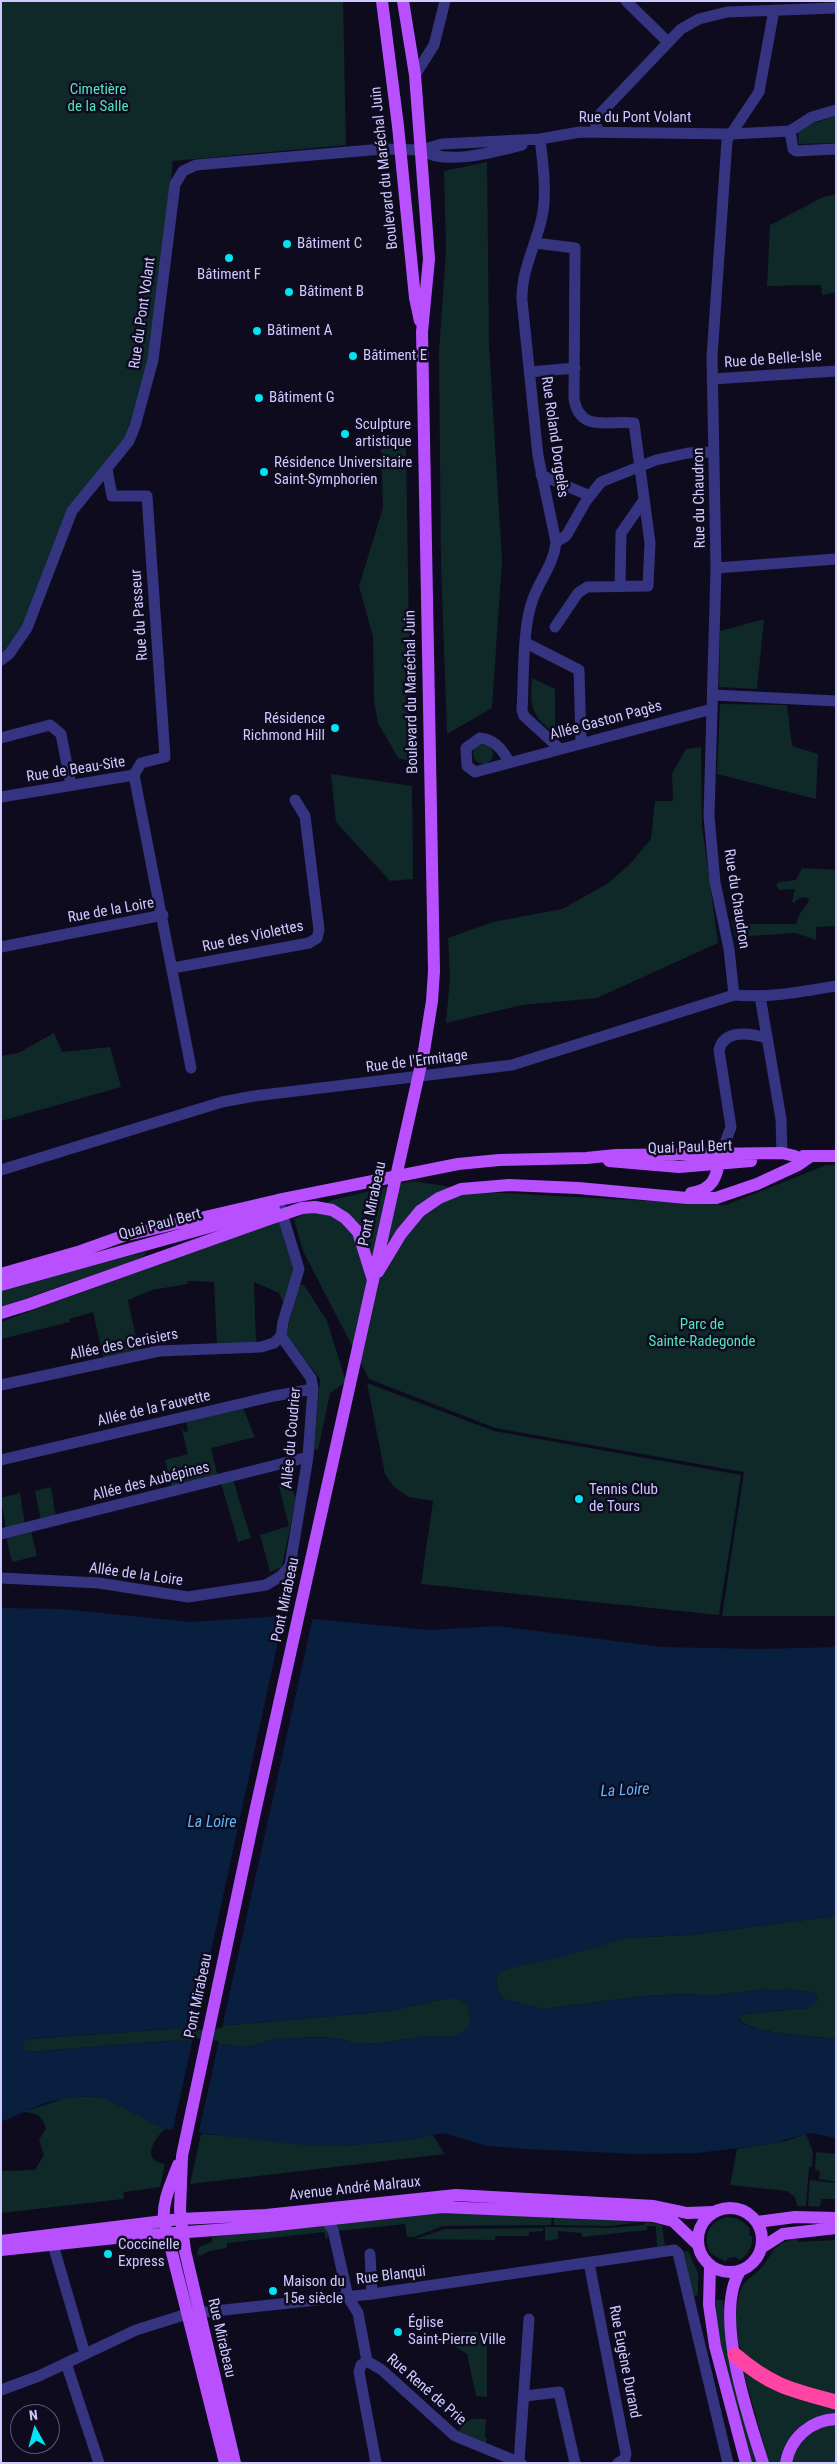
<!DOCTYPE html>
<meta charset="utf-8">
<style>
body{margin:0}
#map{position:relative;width:837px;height:2464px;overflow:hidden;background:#0e0b1f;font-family:"Roboto Condensed",sans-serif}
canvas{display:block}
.frame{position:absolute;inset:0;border:2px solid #cec9ff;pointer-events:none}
.north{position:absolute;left:10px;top:2404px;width:50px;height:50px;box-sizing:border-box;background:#0e0b1f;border:1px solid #5b5779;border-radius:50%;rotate:353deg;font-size:14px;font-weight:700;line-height:20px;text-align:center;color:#cec9ff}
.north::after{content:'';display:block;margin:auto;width:18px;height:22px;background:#00e4f4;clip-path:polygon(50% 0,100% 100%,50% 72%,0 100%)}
</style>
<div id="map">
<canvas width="837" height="2464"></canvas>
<div class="frame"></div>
<div class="north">N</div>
</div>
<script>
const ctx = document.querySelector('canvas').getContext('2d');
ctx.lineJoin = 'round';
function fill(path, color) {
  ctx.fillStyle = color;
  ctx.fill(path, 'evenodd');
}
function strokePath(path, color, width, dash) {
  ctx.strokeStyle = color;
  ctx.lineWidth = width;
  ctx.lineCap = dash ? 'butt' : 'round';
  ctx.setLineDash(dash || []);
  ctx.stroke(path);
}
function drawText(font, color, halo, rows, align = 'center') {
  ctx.font = font + ' "Roboto Condensed",sans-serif';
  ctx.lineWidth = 5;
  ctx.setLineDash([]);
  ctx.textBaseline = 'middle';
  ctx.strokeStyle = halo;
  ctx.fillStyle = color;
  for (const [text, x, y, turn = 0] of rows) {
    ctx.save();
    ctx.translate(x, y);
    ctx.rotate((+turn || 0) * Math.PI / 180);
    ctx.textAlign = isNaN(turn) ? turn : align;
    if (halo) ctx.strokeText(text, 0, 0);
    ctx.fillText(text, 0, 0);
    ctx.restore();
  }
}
const green = new Path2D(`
 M 1,1 L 343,1 L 346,145 L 173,161 L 149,357 L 125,439 L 94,476 L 29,616 L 1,655 Z
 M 836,116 L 836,143 L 799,144 L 798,131 L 814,123 Z
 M 487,162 L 489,344 L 502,561 L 492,708 L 447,734 L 441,564 L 439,352 L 446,251 L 444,171 Z
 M 836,195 L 836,292 L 822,295 L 821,285 L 767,286 L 770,225 L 825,196 Z
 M 406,447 L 411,761 L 398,758 L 378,723 L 374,700 L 373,637 L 359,586 L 383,508 L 381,449 Z
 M 764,619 L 757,689 L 719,687 L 720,631 Z
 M 532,678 L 555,689 L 555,734 C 531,714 530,709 532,678 Z
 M 720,704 L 787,705 L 792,746 L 818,754 L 816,799 L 717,774 Z
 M473 754a10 10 0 1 1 20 0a10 10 0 1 1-20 0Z
 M 701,747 L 702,825 L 718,943 L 597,998 L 522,1005 L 446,1023 L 450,978 L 448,938 L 493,922 L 562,909 L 607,884 L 629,865 L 651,839 L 655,801 L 673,801 L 672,774 L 686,749 Z
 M 331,774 L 412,786 L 413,879 L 390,881 L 336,822 Z
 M 802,868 L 836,870 L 836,926 L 816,927 L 816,940 L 796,933 L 735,937 L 732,920 L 746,924 L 796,924 L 799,915 L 809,901 L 808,898 C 802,896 798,898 794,903 L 792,902 L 795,889 L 779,890 L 776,885 L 779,882 L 796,880 Z
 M 54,1033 L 62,1052 L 110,1047 L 121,1087 L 1,1121 L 1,1056 L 18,1053 Z
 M 826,1165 L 836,1165 L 836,1616 L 722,1616 L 744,1472 L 495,1428 L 369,1379 L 303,1251 L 294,1219 L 332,1200 L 413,1181 L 483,1192 L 726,1205 Z
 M 279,1220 L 293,1261 L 293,1272 L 284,1305 L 279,1293 L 254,1282 L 256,1344 L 217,1345 L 214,1282 L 188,1281 L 187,1284 L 152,1290 L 128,1300 L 139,1352 L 104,1360 L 93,1312 L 69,1319 L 70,1322 L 1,1339 L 1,1322 Z
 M 148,1251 L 141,1258 L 1,1307 L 1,1290 Z
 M 299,1285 L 304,1285 L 327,1321 L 346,1382 L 330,1393 L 318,1450 L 314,1449 L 320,1379 L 286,1334 Z
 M 367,1383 L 494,1431 L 741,1475 L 719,1615 L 421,1584 L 433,1501 L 409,1497 L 395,1488 L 385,1474 Z
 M 243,1408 L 255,1437 L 211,1448 L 218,1477 L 172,1487 L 165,1460 L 188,1454 L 181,1426 L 184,1432 L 188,1431 L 186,1421 Z
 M 233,1480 L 251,1538 L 238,1542 L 221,1483 Z
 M 278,1483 L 290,1484 L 296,1498 L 282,1567 L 270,1572 L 260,1535 L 289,1526 Z
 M 51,1487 L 56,1518 L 41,1521 L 35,1491 Z
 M 20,1493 L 25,1525 L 6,1530 L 1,1498 Z
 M 31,1531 L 37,1556 L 12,1562 L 6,1536 Z
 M 836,1916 L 836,2039 C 816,2036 747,2035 738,2017 L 746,2014 L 807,2008 L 818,1997 L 812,1992 L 788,1989 L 763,1989 L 713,1996 L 685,1994 L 644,1996 L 544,2009 L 503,1999 L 498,1991 L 496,1983 L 497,1975 L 505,1969 L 626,1938 L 689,1935 Z
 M 443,1999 L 459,1999 L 468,2004 L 471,2022 L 467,2030 L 455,2036 L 445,2037 L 429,2036 L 382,2043 L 355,2044 L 340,2039 L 323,2037 L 278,2039 L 247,2047 L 180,2040 L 29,2052 L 23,2049 L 23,2042 L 28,2039 L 243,2024 L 390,2011 Z
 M 89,2096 L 107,2099 L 165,2129 C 153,2140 141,2160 165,2164 L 160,2187 L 124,2192 L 123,2199 L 1,2213 L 1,2171 L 35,2170 L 44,2155 L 39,2140 L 46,2128 C 42,2115 36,2113 23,2112 L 66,2098 Z
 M 201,2134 L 265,2139 L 289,2143 L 343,2146 L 417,2139 L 432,2134 L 445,2154 L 190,2184 Z
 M 806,2134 L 813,2152 L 812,2167 L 809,2167 L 806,2206 L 797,2206 L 795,2197 L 787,2191 L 730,2185 L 737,2149 L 786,2141 Z
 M 816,2152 L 836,2154 L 836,2182 L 819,2179 L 820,2171 L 815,2170 Z
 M 810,2180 L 836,2183 L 836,2199 L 822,2199 L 819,2207 L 808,2206 Z
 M 443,2210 L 552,2214 L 551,2225 L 443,2226 L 414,2237 L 407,2237 L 405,2224 L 338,2231 L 334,2223 Z
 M 554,2214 L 642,2219 L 642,2222 L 610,2226 L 554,2225 Z
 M 726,2217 C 737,2217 745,2221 750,2230 L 749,2236 L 752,2236 C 753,2246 749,2254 740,2260 L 735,2257 L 728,2258 L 726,2262 L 711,2254 C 702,2239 708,2222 726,2217 Z
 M 645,2222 L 662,2225 L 665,2245 L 657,2247 L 656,2226 L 647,2226 L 647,2230 L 582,2237 L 581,2233 L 558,2231 L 558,2239 L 545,2241 L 545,2227 L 608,2228 L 644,2225 Z
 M 322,2223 L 330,2234 L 326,2240 L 324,2232 L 227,2243 L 227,2248 L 209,2251 L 200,2256 L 197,2254 L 199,2247 L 212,2242 L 212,2237 Z
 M 543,2228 L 543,2231 L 529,2232 L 529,2236 L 495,2236 L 495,2240 L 415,2239 L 445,2229 Z
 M 796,2239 L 799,2242 L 836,2240 L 836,2395 C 807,2387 769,2381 747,2359 C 733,2344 734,2307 741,2289 C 745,2279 755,2275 762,2267 C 768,2260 771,2251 778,2246 C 783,2241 789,2241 796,2239 Z
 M 688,2251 L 698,2273 L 698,2295 L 693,2297 L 683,2252 Z
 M 715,2300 L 723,2300 L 727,2344 L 758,2463 L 752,2463 C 736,2413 717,2353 715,2300 Z
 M 487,2331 L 487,2397 L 476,2396 L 467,2354 L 456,2347 L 436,2340 L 458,2336 L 458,2333 Z
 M 746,2371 L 836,2406 L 836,2413 C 809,2416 783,2433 780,2463 L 769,2463 L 744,2374 Z
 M 471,2419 L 486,2419 L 485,2437 L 487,2438 L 485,2446 L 457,2433 L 465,2423 Z
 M 836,2424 L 836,2463 L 792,2463 C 796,2438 813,2429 836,2424 Z`);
const water = new Path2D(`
 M 1,1608 L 62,1609 L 190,1622 L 283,1616 L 429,1630 L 498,1626 L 662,1647 L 761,1649 L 836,1647 L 836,1916 L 689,1935 L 626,1938 L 563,1957 L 505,1969 L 497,1975 L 496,1983 L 498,1991 L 503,1999 L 544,2009 L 644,1996 L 685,1994 L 713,1996 L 763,1989 L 788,1989 L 813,1992 L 818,1997 L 817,2003 L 807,2008 L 746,2014 L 738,2018 C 747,2035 817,2036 836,2039 L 836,2138 L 811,2133 L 770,2144 L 698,2153 L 639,2154 L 526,2149 L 487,2146 L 443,2133 L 417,2139 L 343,2146 L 311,2146 L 165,2129 L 107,2099 L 89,2096 L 66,2098 L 45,2103 L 1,2122 ZM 443,1999 L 459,1999 L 468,2004 L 471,2022 L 467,2029 L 455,2036 L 445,2037 L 429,2036 L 382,2043 L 355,2044 L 332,2037 L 278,2039 L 247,2047 L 180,2040 L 29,2052 L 24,2049 L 23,2042 L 28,2039 L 243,2024 L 390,2011 Z`);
const pier = new Path2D(`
 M 284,1614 L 313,1617 L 222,2028 L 194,2030 Z
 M 193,2038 L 219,2041 L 198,2136 L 172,2133 Z`);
const minor = new Path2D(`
 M 626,1 L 668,42
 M 415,75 L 434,45 L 445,1
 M 790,131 L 793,149 L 796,151 L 836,149
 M 599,132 L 595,123 L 600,114 L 681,29 L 699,19 L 727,12 L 836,8
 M 540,139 C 543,163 547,193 542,217 C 536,245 521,271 522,300 L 538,456 L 556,542 C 554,564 540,579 533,599 C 522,627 524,679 522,710 L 524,716 L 560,749
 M 421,150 C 446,166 494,152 522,145
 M 535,243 L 575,248 L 574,399 C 580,433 608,420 634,423 L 650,543 L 648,586 L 587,587 L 578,593 L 555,627
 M 530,372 L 575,368
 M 712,379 L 836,371
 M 107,469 L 112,496 L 147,496 L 165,757 L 141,763 L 134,775
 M 541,475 L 590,496
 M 556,542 L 566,536 L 586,501 L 601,482 L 656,460 L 688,453 L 714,452
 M 716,568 L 836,559
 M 620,586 L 621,533 L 644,500
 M 526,643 L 579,670 L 581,743
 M 1,660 L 9,654 L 27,628 L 72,511 L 129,441 L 135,426 L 153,360 L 175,184 L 183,171 L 196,165 L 383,149 L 421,150 L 442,144 L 540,139 L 580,132 L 731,134 L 790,131 L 812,117 L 836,110
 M 714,695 L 836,701
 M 1,738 L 50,725 L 61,734 L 71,785
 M 509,762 C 503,750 494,739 480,738 L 466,748 L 467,766 L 475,772 L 712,709
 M 1,797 L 134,775 L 191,1068
 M 1,947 L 163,915
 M 173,968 L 309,943 L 317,938 L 319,930 L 305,816 L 295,800
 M 734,995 L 729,949 L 715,882 L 709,816 L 716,568 L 712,357 L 727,140 L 759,92 L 774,10
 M 760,996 L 781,1119 L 782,1153
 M 721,1154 L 731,1127 L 719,1050 C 724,1029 750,1033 766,1038
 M 1,1170 L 222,1102 L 254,1096 L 512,1065 L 734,995 C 769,998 801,992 836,986
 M 1,1385 L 159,1351 L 261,1347 L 274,1343 L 281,1336
 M 1,1460 L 274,1396 L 313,1389
 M 1,1534 L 308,1457
 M 1,1578 L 99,1583 L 188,1597 L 266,1585 L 281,1576 L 290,1566 L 308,1457 L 313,1389 L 311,1378 L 281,1336 L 283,1322 L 299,1269 L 278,1200
 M 325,2219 L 333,2230 L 348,2297 L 358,2313 L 367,2361
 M 53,2245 L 85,2354
 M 370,2254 L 372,2294
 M 589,2263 L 626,2454 L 625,2459 L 618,2463
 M 367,2361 L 382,2370 L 455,2436 L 521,2463
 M 367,2361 L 361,2365 L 359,2372 L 376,2463
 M 66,2363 L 99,2463
 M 1,2390 L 39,2376 L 136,2330 L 187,2314 L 372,2294 L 674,2250 L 678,2253 L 728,2463
 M 525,2396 L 559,2392 L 575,2463
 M 519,2462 L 529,2319`);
const major = new Path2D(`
 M 382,1 L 398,126 L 415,298 L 420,321
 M 403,1 L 415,75 L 429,259 L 422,332 L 434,971 L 432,1001 L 424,1051
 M 803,1156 L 836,1156
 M 609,1161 L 679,1167 L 751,1161
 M 691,1193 C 713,1190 717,1177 720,1157
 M 378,1272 L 401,1234 L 420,1211 L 439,1198 L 461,1189 L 509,1185 L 578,1188 L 687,1198 L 716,1198 L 757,1184 L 798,1165 L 811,1156
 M 1,1274 L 81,1251 L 123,1236 L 278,1200 L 458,1164 L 499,1160 L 586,1158 L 616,1155 L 782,1153 L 795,1156
 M 1,1285 L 274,1209
 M 1,1313 L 30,1304 L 148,1262
 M 178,2165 C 171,2184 162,2201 164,2221 L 225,2463
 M698 2240a32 32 0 1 1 64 0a32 32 0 1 1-64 0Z
 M 757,2222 L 795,2217 L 836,2218
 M 1,2241 L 180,2219 L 266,2215 L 456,2195 L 654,2206 L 687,2213 L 713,2212
 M 761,2248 L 783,2234 L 836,2228
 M 1,2250 L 134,2236 L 268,2226 L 442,2207 L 653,2216 L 673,2221 L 697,2244
 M 710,2266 L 709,2305 L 715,2346 L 746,2463
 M 740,2271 C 713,2314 748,2417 763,2463
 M 235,2463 L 185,2251 L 180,2210 L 182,2156 L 255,1812 L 393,1190
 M 786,2463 C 790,2438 811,2420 836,2419`);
const highway = new Path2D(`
 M 735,2355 C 771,2386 791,2390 836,2402`);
const majorBridge = new Path2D(`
 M 393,1190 L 424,1051
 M 148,1262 L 269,1219 L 302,1208 L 315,1207 L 332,1210 L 345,1218 L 358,1232 L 373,1280`);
const markers = [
 [287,244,5,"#00e4f4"],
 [229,258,5,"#00e4f4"],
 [289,292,5,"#00e4f4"],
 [257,331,5,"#00e4f4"],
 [353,356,5,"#00e4f4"],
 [259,398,5,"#00e4f4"],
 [345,434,5,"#00e4f4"],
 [264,472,5,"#00e4f4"],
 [335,728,5,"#00e4f4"],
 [579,1499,5,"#00e4f4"],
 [108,2254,5,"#00e4f4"],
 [273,2291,5,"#00e4f4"],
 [398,2332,5,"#00e4f4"]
];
const parkNames = [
 ["Cimetière",98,90],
 ["de la Salle",98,107],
 ["Parc de",702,1325],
 ["Sainte-Radegonde",702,1342]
];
const streetNames = [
 ["Rue du Pont Volant",635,118],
 ["Boulevard du Maréchal Juin",385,168,-96],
 ["Rue du Pont Volant",143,313,-82],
 ["Rue de Belle-Isle",773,360,-4],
 ["Rue Roland Dorgelès",554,437,82],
 ["Rue du Chaudron",700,498,-91],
 ["Rue du Passeur",140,615,-94],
 ["Boulevard du Maréchal Juin",412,692,-91],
 ["Allée Gaston Pagès",606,721,-15],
 ["Rue de Beau-Site",76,770,-9],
 ["Rue du Chaudron",736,899,81],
 ["Rue de la Loire",111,911,-10],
 ["Rue des Violettes",253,937,-12],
 ["Rue de l'Ermitage",417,1062,-7],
 ["Quai Paul Bert",690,1148,-2],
 ["Pont Mirabeau",373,1204,-78],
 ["Quai Paul Bert",160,1225,-15],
 ["Allée des Cerisiers",124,1345,-11],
 ["Allée de la Fauvette",154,1409,-13],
 ["Allée du Coudrier",292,1438,-85],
 ["Allée des Aubépines",151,1482,-14],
 ["Allée de la Loire",136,1575,8],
 ["Pont Mirabeau",286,1600,-78],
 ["Pont Mirabeau",199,1996,-78],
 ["Avenue André Malraux",355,2189,-6],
 ["Rue Blanqui",391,2276,-7],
 ["Rue Mirabeau",221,2338,77],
 ["Rue Eugène Durand",624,2362,79],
 ["Rue René de Prie",426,2390,41]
];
const poiNames = [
 ["Bâtiment C",297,244],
 ["Bâtiment F",229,275,"center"],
 ["Bâtiment B",299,292],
 ["Bâtiment A",267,331],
 ["Bâtiment E",363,356],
 ["Bâtiment G",269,398],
 ["Sculpture",355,425],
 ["artistique",355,442],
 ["Résidence Universitaire",274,463],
 ["Saint-Symphorien",274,480],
 ["Résidence",325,719,"right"],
 ["Richmond Hill",325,736,"right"],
 ["Tennis Club",589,1490],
 ["de Tours",589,1507],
 ["Coccinelle",118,2245],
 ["Express",118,2262],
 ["Maison du",283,2282],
 ["15e siècle",283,2299],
 ["Église",408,2323],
 ["Saint-Pierre Ville",408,2340]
];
const waterNames = [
 ["La Loire",625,1791,-3],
 ["La Loire",212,1823]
];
fill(green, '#0e2927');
fill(water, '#091f40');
fill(pier, '#0e0b1f');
strokePath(minor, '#353480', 11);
strokePath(major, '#b850ff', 12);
strokePath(highway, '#ff44a4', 15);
strokePath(majorBridge, '#b850ff', 12);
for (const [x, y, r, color] of markers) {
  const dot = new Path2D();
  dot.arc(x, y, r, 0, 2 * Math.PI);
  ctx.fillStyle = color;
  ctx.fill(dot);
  strokePath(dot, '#0e0b1f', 2);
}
drawText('15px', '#51e3ba', '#0e0b1f', parkNames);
drawText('15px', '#cec9ff', '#0e0b1f', streetNames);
drawText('15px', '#cec9ff', '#0e0b1f', poiNames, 'left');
drawText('italic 16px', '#57b7ff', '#0e0b1f', waterNames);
</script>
